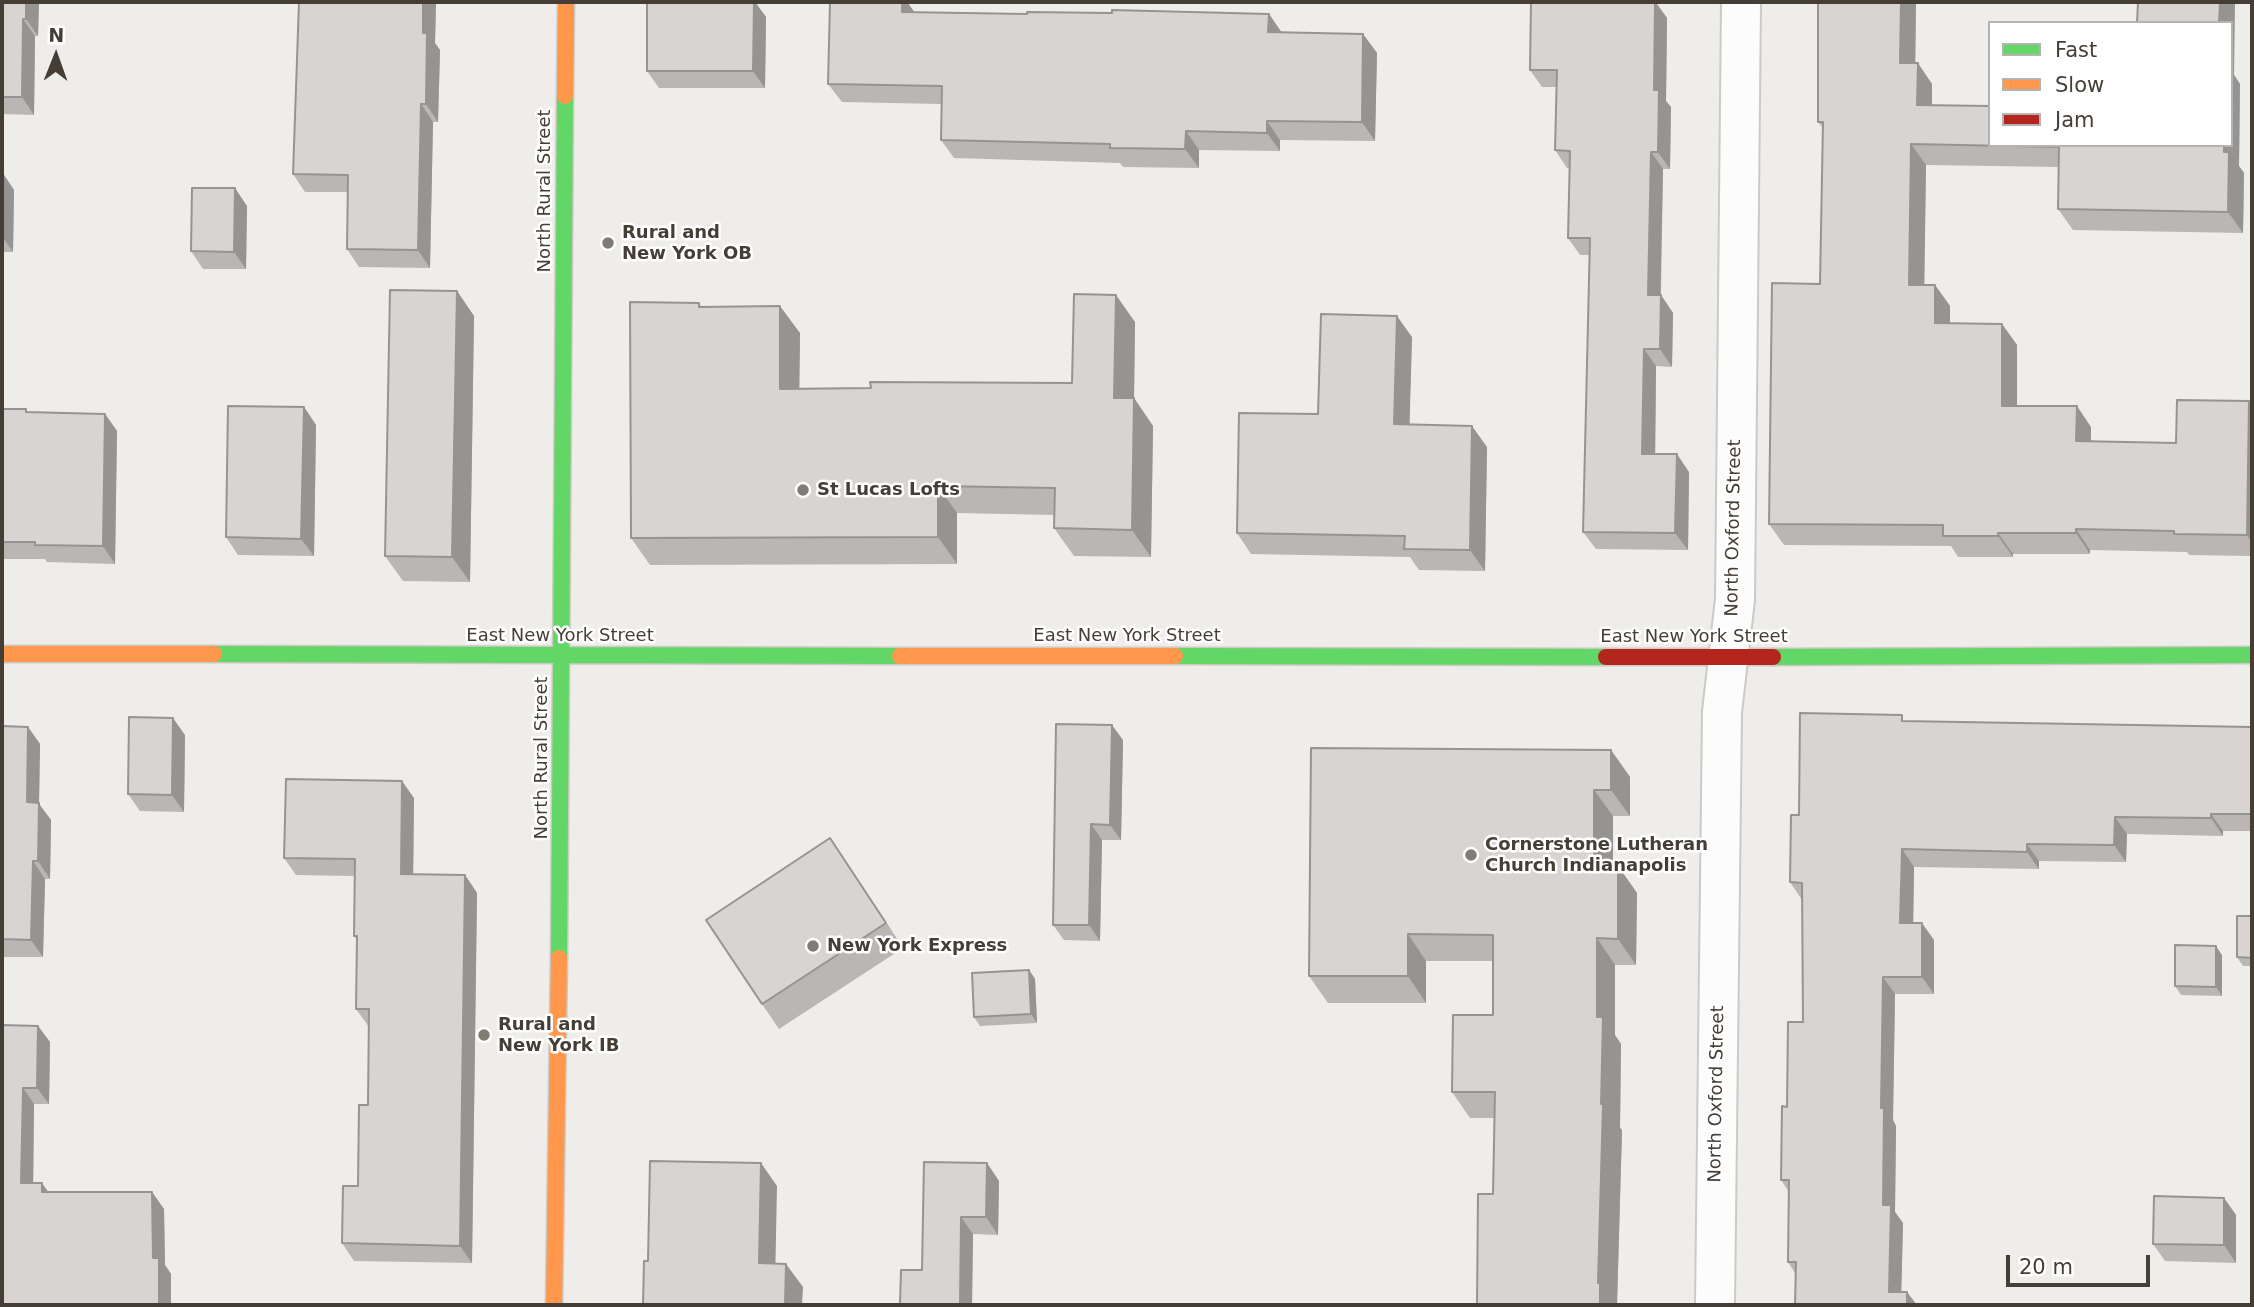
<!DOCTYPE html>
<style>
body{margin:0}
#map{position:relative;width:2254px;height:1307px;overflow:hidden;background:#efedea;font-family:"DejaVu Sans",sans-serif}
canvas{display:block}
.frame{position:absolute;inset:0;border:4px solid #453e36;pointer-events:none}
.legend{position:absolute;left:1988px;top:21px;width:245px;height:126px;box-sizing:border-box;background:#fff;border:2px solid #b5b2af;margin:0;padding:9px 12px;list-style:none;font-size:21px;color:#453e36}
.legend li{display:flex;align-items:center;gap:14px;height:35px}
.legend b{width:35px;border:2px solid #b5b2af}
.north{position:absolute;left:21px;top:21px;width:70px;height:70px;-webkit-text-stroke:5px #fff;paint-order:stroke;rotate:1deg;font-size:19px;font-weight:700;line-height:28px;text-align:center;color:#453e36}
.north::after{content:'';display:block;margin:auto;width:24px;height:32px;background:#453e36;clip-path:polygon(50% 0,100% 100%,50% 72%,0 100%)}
.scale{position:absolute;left:2006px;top:1255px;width:144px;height:32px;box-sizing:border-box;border:4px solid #453e36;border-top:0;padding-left:9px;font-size:21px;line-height:24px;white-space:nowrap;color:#453e36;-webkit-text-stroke:5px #fff;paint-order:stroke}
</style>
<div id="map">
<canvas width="2254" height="1307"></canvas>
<div class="frame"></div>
<ul class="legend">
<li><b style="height:9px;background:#63d668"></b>Fast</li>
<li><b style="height:9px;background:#ff974d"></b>Slow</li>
<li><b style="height:9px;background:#b3261e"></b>Jam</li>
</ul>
<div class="north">N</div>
<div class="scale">20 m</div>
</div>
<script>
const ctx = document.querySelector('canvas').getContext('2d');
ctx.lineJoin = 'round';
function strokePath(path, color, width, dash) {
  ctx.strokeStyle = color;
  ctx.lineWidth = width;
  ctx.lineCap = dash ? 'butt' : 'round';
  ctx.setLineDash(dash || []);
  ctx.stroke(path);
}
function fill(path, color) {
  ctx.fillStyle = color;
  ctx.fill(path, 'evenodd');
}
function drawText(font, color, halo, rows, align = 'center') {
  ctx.font = font + ' "DejaVu Sans",sans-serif';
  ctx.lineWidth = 5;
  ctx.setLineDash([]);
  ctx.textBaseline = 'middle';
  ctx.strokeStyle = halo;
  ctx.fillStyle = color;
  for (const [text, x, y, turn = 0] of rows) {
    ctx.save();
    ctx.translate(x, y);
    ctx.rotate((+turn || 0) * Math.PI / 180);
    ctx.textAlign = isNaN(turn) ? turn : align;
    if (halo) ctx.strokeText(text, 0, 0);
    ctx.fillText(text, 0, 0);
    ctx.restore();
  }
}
const street = new Path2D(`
 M 1715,1305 L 1722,712 L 1735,599 L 1741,2`);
const fast = new Path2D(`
 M 214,654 L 900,656
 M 1175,656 L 1606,657
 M 1773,657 L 2252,655
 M 559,958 L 565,96`);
const slow = new Path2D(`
 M 565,96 L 566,2
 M 2,654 L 214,654
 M 900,656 L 1175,656
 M 554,1305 L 559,958`);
const jam = new Path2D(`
 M 1606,657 L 1773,657`);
const wall = new Path2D(`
 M 2,2 L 39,2 L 38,36 L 35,36 L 34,115 L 2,114 Z
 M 299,2 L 436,2 L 435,43 L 440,50 L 438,122 L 433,122 L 430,268 L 359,267 L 347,249 L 348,192 L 305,192 L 293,174 Z
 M 647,2 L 755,2 L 766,17 L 765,88 L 659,88 L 647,71 Z
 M 830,2 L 907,2 L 914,12 L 1027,14 L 1112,13 L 1269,14 L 1282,33 L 1363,34 L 1377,53 L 1375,141 L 1280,140 L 1280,151 L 1199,150 L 1199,168 L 1123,167 L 1120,163 L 954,158 L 941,140 L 941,104 L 842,102 L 828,84 Z
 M 1531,2 L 1656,2 L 1667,18 L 1666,101 L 1671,107 L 1670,169 L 1663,169 L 1661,295 L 1673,313 L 1672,367 L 1656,366 L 1655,454 L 1689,472 L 1688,550 L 1596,549 L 1583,532 L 1589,255 L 1580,255 L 1568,238 L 1570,168 L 1567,168 L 1555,150 L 1556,87 L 1542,87 L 1530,70 Z
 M 1818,2 L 1916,2 L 1915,63 L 1932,84 L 1932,105 L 2231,145 L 2234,75 L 2240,84 L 2239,166 L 2244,173 L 2243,233 L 2073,230 L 2058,209 L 2059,167 L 1926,165 L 1924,285 L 1935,285 L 1950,306 L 1950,323 L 2002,324 L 2017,345 L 2017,406 L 2091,427 L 2091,441 L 2176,443 L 2249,401 L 2252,406 L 2252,556 L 2189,555 L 2187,552 L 2090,550 L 2090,554 L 2013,554 L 2013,557 L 1958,557 L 1951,546 L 1784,545 L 1769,524 L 1820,284 L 1823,128 L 1818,122 Z
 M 2,172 L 14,190 L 13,252 L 3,252 L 2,327 Z
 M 247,206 L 246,269 L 203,269 L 191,251 Z
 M 457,291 L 474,316 L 470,582 L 403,581 L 385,556 Z
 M 699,303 L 702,307 L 800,333 L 799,389 L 871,388 L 1072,383 L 1135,322 L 1134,398 L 1153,426 L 1151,557 L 1074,556 L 1054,528 L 1055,515 L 957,513 L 957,564 L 650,565 L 631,538 Z
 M 1412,337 L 1409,425 L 1487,447 L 1485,571 L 1419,570 L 1410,557 L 1251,554 L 1237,533 L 1318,414 Z
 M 304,407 L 316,425 L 314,556 L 238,555 L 226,537 Z
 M 2,409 L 26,409 L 28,412 L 105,414 L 117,431 L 115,564 L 47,562 L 45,559 L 2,559 Z
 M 1907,722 L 2252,727 L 2252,831 L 2223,831 L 2223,836 L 2127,834 L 2126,862 L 2039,861 L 2039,869 L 1914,867 L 1913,923 L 1934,940 L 1934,994 L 1895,994 L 1893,1120 L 1896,1126 L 1895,1212 L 1903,1223 L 1901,1292 L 1917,1305 L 1795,1273 L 1788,1262 L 1789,1192 L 1781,1180 L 1787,1107 L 1803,1022 L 1802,900 L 1790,882 L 1799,815 Z
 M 2,726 L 28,727 L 40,744 L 39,804 L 51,820 L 50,879 L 45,879 L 43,957 L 2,957 Z
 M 185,735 L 184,812 L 140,811 L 128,794 Z
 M 1123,740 L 1121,840 L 1102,840 L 1100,941 L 1064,940 L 1053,925 Z
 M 1611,750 L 1630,777 L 1630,816 L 1613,816 L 1613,867 L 1618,866 L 1637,893 L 1636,965 L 1615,965 L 1615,1035 L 1621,1044 L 1620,1128 L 1622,1130 L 1617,1305 L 1477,1305 L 1493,1194 L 1494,1118 L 1470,1118 L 1452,1092 L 1493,1015 L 1493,961 L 1426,961 L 1426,1003 L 1328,1003 L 1309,976 Z
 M 414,798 L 413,874 L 465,875 L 477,893 L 472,1263 L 354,1261 L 342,1243 L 358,1186 L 368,1105 L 369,1027 L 356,1009 L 357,940 L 354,936 L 355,876 L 296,875 L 284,858 Z
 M 830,838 L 903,948 L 779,1029 L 762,1004 Z
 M 2252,916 L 2252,966 L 2243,966 L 2237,957 Z
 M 2222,955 L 2222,996 L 2181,995 L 2175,986 Z
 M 1029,970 L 1035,979 L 1037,1023 L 980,1026 L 974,1017 Z
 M 2,1025 L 38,1026 L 50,1042 L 49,1104 L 34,1104 L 33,1183 L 49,1192 L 152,1192 L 164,1209 L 165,1265 L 171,1274 L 2,1305 Z
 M 987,1163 L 999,1181 L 998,1235 L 973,1234 L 972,1305 L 900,1305 Z
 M 2224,1198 L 2236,1215 L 2236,1263 L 2165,1261 L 2153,1244 Z`);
const shadedWall = new Path2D(`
 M 26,2 L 39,2 L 38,36 L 26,19 Z
 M 423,2 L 436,2 L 435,43 L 440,50 L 438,122 L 426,104 L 423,33 Z
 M 754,2 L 755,2 L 766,17 L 765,88 L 753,71 Z
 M 902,2 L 907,2 L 916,14 L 902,12 Z
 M 1655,2 L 1667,18 L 1666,101 L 1671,107 L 1670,169 L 1658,152 L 1654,90 Z
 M 1901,2 L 1916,2 L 1915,84 L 1900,63 Z
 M 2220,2 L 2235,2 L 2234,75 L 2240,84 L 2239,166 L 2244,173 L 2243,233 L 2228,212 L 2224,145 L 2231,145 L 2231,23 L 2219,23 Z
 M 1269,14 L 1282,33 L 1268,32 Z
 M 23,19 L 35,36 L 34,115 L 22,97 Z
 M 1363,34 L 1377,53 L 1375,141 L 1362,122 Z
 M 1918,63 L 1932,84 L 1932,126 L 1917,105 Z
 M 421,104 L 433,122 L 430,268 L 418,250 Z
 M 1267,121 L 1280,140 L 1280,151 L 1267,133 Z
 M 1186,131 L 1199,150 L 1199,168 L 1185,149 Z
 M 1911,144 L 1926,165 L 1924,306 L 1909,285 Z
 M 1651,152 L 1663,169 L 1660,312 L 1648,295 Z
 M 2,172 L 14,190 L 13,252 L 2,236 Z
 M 235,188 L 247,206 L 246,269 L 234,252 Z
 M 2,250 L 3,252 L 2,327 Z
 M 1935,285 L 1950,306 L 1950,344 L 1935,323 Z
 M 457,291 L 474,316 L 470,582 L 452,557 Z
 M 1116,295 L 1135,322 L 1134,398 L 1153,426 L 1151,557 L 1132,530 L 1114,398 Z
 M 1661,295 L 1673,313 L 1672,367 L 1660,349 Z
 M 780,306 L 800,333 L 799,416 L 780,389 Z
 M 1397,316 L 1412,337 L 1409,445 L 1394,424 Z
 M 2002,324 L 2017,345 L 2017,427 L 2002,406 Z
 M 1644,349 L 1656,366 L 1655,471 L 1642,454 Z
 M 2249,401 L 2252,406 L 2252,543 L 2247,535 Z
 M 2077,406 L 2091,427 L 2091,462 L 2076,441 Z
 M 304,407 L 316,425 L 314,556 L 301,539 Z
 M 105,414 L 117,431 L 115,564 L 103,546 Z
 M 1472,426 L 1487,447 L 1485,571 L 1470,550 Z
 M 1677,454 L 1689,472 L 1688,550 L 1675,533 Z
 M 938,486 L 957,513 L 957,564 L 938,537 Z
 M 2076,529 L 2090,550 L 2090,554 L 2076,533 Z
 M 1998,533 L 2013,554 L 2013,557 L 1998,536 Z
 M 173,718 L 185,735 L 184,812 L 172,795 Z
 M 1112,725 L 1123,740 L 1121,840 L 1110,825 Z
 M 28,727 L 40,744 L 39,804 L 51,820 L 50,879 L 38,861 L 27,802 Z
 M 1611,750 L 1630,777 L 1630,816 L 1611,790 Z
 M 402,781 L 414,798 L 413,891 L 401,874 Z
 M 1594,790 L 1613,816 L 1613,893 L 1594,867 Z
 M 2211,814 L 2223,831 L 2223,836 L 2211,818 Z
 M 2115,817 L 2127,834 L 2126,862 L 2114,845 Z
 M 1091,824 L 1102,840 L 1100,941 L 1089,925 Z
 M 830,838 L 847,863 L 903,948 L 886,923 Z
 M 2027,844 L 2039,861 L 2039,869 L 2027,852 Z
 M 1902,849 L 1914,867 L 1913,940 L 1900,923 Z
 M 33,861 L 45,879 L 43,957 L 31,940 Z
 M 1618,866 L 1637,893 L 1636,965 L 1618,939 Z
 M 465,875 L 477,893 L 472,1263 L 460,1246 Z
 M 1922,923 L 1934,940 L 1934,994 L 1922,977 Z
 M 1408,934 L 1426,961 L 1426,1003 L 1408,976 Z
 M 1597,938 L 1615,965 L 1615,1035 L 1621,1044 L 1620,1128 L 1622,1130 L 1617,1305 L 1600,1305 L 1598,1283 L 1601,1104 L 1597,1017 Z
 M 2216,946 L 2222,955 L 2222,996 L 2216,987 Z
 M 1029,970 L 1035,979 L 1037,1023 L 1031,1014 Z
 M 1883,977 L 1895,994 L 1893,1120 L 1896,1126 L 1895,1212 L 1903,1223 L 1901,1305 L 1889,1292 L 1883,1205 L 1881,1108 Z
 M 38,1026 L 50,1042 L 49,1104 L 37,1088 Z
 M 23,1088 L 34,1104 L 33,1199 L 21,1183 Z
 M 761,1163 L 777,1186 L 775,1286 L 759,1263 Z
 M 987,1163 L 999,1181 L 998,1235 L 986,1217 Z
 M 42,1183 L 54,1200 L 42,1192 Z
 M 152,1192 L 164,1209 L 165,1265 L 171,1274 L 171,1305 L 159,1305 L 153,1258 Z
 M 2224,1198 L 2236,1215 L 2236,1263 L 2224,1245 Z
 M 961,1217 L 973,1234 L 972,1305 L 960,1305 Z
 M 786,1264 L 803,1287 L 802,1305 L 785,1305 Z
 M 1907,1292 L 1917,1305 L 1907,1305 Z`);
const building = new Path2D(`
 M 2,2 L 26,2 L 26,19 L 23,19 L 22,97 L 2,97 Z
 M 299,2 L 423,2 L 423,33 L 427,33 L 426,104 L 421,104 L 418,250 L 347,249 L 348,175 L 293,174 Z
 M 647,2 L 754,2 L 753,71 L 647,71 Z
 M 830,2 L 902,2 L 902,12 L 1027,14 L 1027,12 L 1112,13 L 1112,10 L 1269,14 L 1268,32 L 1363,34 L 1362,122 L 1267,121 L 1267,133 L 1186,131 L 1185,149 L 1110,148 L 1110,144 L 941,140 L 942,86 L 828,84 Z
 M 1531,2 L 1655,2 L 1654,90 L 1659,90 L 1658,152 L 1651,152 L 1648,295 L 1661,295 L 1660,349 L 1644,349 L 1642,454 L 1677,454 L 1675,533 L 1583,532 L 1590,238 L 1568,238 L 1570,151 L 1555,150 L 1557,70 L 1530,70 Z
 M 1818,2 L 1901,2 L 1900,63 L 1918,63 L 1917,105 L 1990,106 L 1990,145 L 2224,145 L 2224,152 L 2229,152 L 2228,212 L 2058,209 L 2059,147 L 1911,144 L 1909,285 L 1935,285 L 1935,323 L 2002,324 L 2002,406 L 2077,406 L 2076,441 L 2176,443 L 2177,400 L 2249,401 L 2247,535 L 2174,534 L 2174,531 L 2076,529 L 2076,533 L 1998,533 L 1998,536 L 1943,536 L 1943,525 L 1769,524 L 1772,283 L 1820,284 L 1823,122 L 1818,122 Z
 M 2138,2 L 2220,2 L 2219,23 L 2137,23 Z
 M 192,188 L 235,188 L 234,252 L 191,251 Z
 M 390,290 L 457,291 L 452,557 L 385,556 Z
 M 1074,294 L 1116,295 L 1114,398 L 1134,398 L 1132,530 L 1054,528 L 1055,488 L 938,486 L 938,537 L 631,538 L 630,302 L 699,303 L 699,307 L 780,306 L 780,389 L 871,388 L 870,382 L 1072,383 Z
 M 1321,314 L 1397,316 L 1394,424 L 1472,426 L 1470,550 L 1404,549 L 1405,536 L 1237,533 L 1239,413 L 1318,414 Z
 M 228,406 L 304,407 L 301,539 L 226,537 Z
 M 2,409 L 26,409 L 26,412 L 105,414 L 103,546 L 35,545 L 35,542 L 2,542 Z
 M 1800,713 L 1902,715 L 1902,721 L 2252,727 L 2252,814 L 2211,814 L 2211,818 L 2115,817 L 2114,845 L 2027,844 L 2027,852 L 1902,849 L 1900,923 L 1922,923 L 1922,977 L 1883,977 L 1881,1108 L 1884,1108 L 1883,1205 L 1891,1205 L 1889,1292 L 1907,1292 L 1907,1305 L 1795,1305 L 1796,1262 L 1788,1262 L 1789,1180 L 1781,1180 L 1782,1106 L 1787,1107 L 1788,1022 L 1803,1022 L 1802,883 L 1790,882 L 1791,815 L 1799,815 Z
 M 129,717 L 173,718 L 172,795 L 128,794 Z
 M 1056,724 L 1112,725 L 1110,825 L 1091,824 L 1089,925 L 1053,925 Z
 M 2,726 L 28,727 L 27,802 L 39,803 L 38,861 L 33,861 L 31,940 L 2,939 Z
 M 1311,748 L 1611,750 L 1611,790 L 1594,790 L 1594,867 L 1618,866 L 1618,939 L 1597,938 L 1597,1017 L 1603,1017 L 1601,1104 L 1603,1104 L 1598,1283 L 1600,1283 L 1600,1305 L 1477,1305 L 1478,1194 L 1493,1194 L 1495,1092 L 1452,1092 L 1453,1015 L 1493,1015 L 1493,935 L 1408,934 L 1408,976 L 1309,976 Z
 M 286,779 L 402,781 L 401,874 L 465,875 L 460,1246 L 342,1243 L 343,1186 L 358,1186 L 359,1105 L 368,1105 L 369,1009 L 356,1009 L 357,936 L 354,936 L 355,859 L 284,858 Z
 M 830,838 L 886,923 L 762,1004 L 706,920 Z
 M 2237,916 L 2252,916 L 2252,958 L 2237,957 Z
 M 2175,945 L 2216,946 L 2216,987 L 2175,986 Z
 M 1029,970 L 1031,1014 L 974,1017 L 972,973 Z
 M 2,1025 L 38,1026 L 37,1088 L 23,1088 L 21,1183 L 42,1183 L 42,1192 L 152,1192 L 153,1258 L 159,1258 L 159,1305 L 2,1305 Z
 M 650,1161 L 761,1163 L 759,1263 L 786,1264 L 785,1305 L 643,1305 L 644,1261 L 648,1261 Z
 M 924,1162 L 987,1163 L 986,1217 L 961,1217 L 960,1305 L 900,1305 L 901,1270 L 922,1270 Z
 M 2154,1196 L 2224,1198 L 2224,1245 L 2153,1244 Z`);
const markers = [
 [608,243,7,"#807b75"],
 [803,490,7,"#807b75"],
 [1471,855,7,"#807b75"],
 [813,946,7,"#807b75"],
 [484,1035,7,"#807b75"]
];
const streetNames = [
 ["North Rural Street",545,191,-90],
 ["North Oxford Street",1734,528,-89],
 ["East New York Street",560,636],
 ["East New York Street",1127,636],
 ["East New York Street",1694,637],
 ["North Rural Street",542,758,-90],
 ["North Oxford Street",1717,1094,-89]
];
const poiNames = [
 ["Rural and",622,233],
 ["New York OB",622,254],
 ["St Lucas Lofts",817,490],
 ["Cornerstone Lutheran",1485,845],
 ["Church Indianapolis",1485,866],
 ["New York Express",827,946],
 ["Rural and",498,1025],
 ["New York IB",498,1046]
];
strokePath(street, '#ccc9c6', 42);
strokePath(fast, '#cec9c1', 19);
strokePath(slow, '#cec9c1', 19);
strokePath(jam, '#cec9c1', 19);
strokePath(street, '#fdfcfc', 38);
strokePath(fast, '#63d668', 16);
strokePath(slow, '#ff974d', 16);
strokePath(jam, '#b3261e', 16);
fill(wall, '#b9b6b4');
fill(shadedWall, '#969492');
fill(building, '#d7d4d1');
strokePath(building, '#969492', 2);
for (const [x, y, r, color] of markers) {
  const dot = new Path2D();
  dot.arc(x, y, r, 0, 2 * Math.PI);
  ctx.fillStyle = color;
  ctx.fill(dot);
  strokePath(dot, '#fff', 2.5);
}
drawText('18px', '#453e36', '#fff', streetNames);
drawText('bold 18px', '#453e36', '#fff', poiNames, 'left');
</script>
